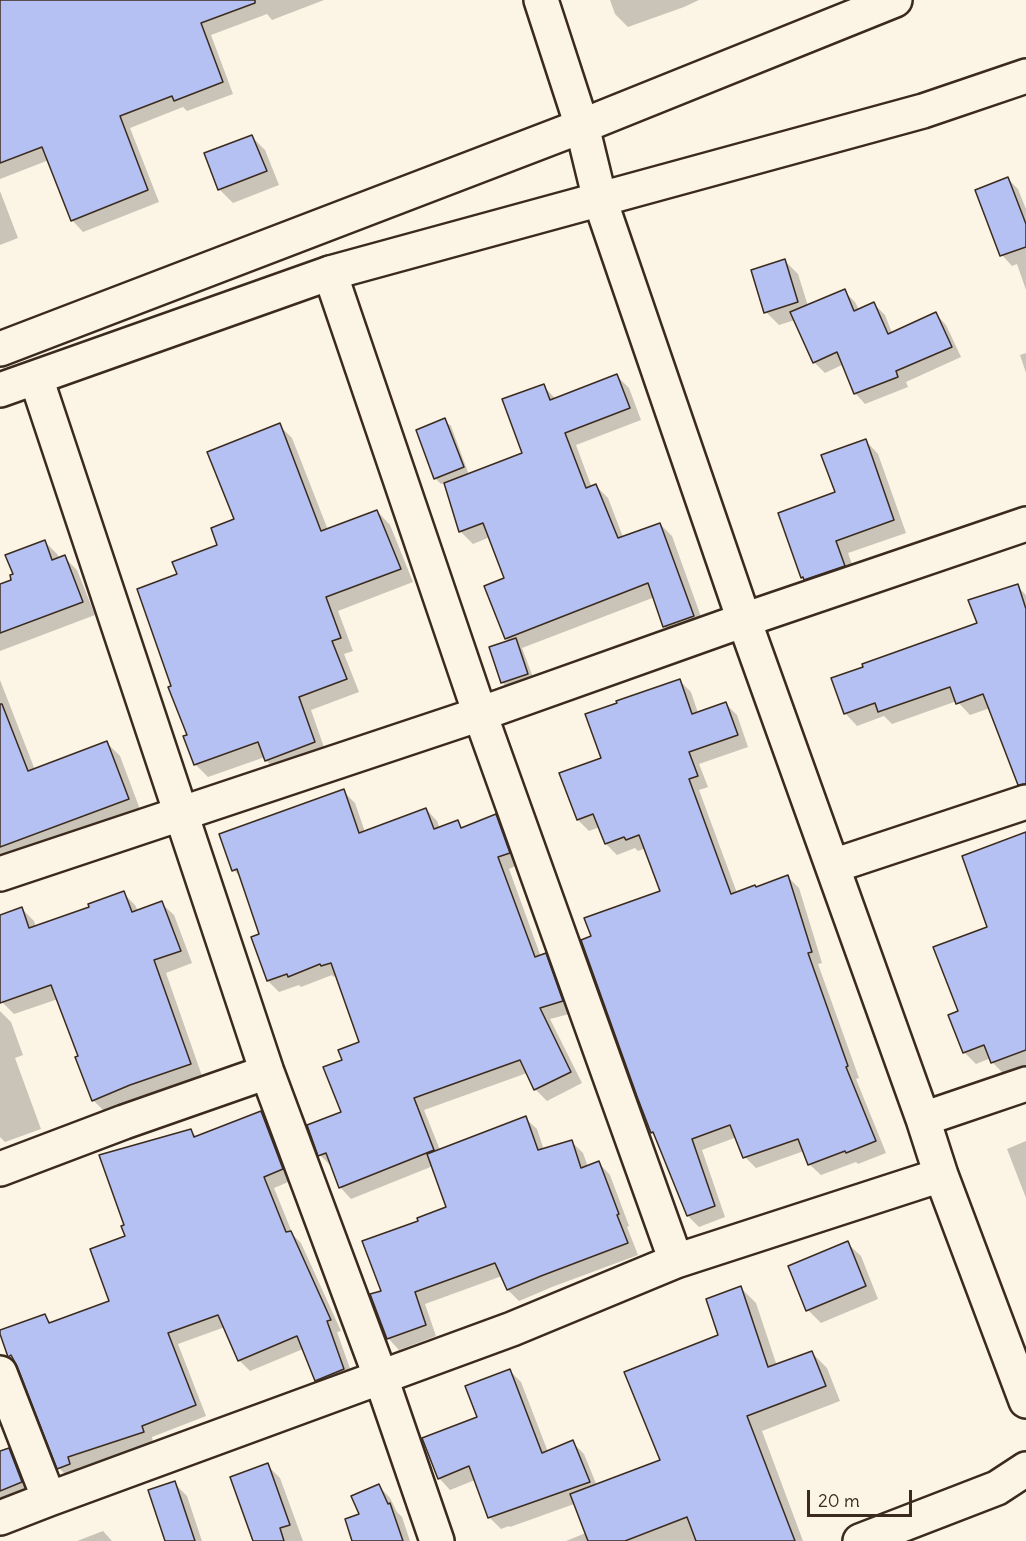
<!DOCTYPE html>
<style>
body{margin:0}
#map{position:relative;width:1026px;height:1541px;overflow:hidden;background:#fcf5e5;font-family:Delius,sans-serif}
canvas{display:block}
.scale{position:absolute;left:807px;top:1490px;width:105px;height:27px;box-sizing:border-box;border:3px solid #3b2a1e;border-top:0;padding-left:8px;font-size:18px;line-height:21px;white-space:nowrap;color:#3b2a1e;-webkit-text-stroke:4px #fcf5e5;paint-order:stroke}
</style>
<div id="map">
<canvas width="1026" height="1541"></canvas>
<div class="scale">20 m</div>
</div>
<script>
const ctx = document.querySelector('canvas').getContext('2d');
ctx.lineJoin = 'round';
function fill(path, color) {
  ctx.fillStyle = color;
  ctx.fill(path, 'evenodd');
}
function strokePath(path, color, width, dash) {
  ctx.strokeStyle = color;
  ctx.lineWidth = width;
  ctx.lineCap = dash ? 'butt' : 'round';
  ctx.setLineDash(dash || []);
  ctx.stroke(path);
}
const shadow = new Path2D(`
 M 0,0 L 324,0 L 272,20 L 267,14 L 211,35 L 233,94 L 187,111 L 183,107 L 130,128 L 159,202 L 83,232 L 72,220 L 49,160 L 0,179 Z
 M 610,0 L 699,0 L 684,7 L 628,27 L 615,14 Z
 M 251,136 L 265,150 L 279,185 L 233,203 L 220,190 L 206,154 Z
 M 1008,179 L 1018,189 L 1026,209 L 1026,290 L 1017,264 L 1012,266 L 1002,255 Z
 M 0,191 L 18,238 L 0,245 Z
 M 785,261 L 798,274 L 808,306 L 844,291 L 855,302 L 859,310 L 874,304 L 885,315 L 892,333 L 936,314 L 946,325 L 961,357 L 906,382 L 908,387 L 865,404 L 855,393 L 844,364 L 825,373 L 814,362 L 795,320 L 779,325 L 766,312 Z
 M 1026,353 L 1026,373 L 1020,355 Z
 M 617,376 L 629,388 L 641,420 L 576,445 L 592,488 L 596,486 L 608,498 L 623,537 L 660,524 L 672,536 L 705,628 L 677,639 L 665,627 L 655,597 L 522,648 L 534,680 L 508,689 L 502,682 L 509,642 L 506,638 L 506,579 L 490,537 L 473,544 L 461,532 L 445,483 L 441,484 L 435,478 L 444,420 L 451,426 L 469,475 L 524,454 L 543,386 L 556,399 Z
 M 279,425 L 292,438 L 328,530 L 377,511 L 390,525 L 413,582 L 338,611 L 353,651 L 344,654 L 359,692 L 311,710 L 327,756 L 279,774 L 266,760 L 265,757 L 208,777 L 195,764 L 189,736 L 172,687 L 179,575 L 219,545 L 236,520 Z
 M 866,441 L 878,454 L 906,533 L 848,553 L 857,578 L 815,590 L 802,577 L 836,493 Z
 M 45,542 L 58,555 L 59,559 L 64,557 L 77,570 L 95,615 L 0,651 L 0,586 L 13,581 Z
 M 1017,586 L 1026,595 L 1026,768 L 990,708 L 970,715 L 957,701 L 892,724 L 884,716 L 857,726 L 845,713 L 979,624 Z
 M 0,680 L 35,770 L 107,743 L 120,756 L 141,812 L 0,871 Z
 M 680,681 L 691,692 L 698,713 L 726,704 L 737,715 L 748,747 L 699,764 L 708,787 L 699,790 L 737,893 L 756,888 L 788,877 L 799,888 L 822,963 L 818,964 L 859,1078 L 856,1079 L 886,1153 L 858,1164 L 856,1162 L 821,1175 L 809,1164 L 804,1151 L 756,1168 L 745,1157 L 737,1137 L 702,1150 L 725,1217 L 699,1227 L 688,1216 L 656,1136 L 652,1132 L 592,937 L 661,892 L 646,848 L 638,851 L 635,848 L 617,855 L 606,844 L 600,827 L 589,831 L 578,820 L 603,759 Z
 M 343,791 L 355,803 L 365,832 L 426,809 L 437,821 L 440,829 L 457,822 L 463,828 L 496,816 L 507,827 L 520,864 L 509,869 L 541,957 L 545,955 L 557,966 L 573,1013 L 550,1019 L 582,1083 L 547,1101 L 535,1089 L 527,1073 L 424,1110 L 440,1150 L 525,1118 L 537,1129 L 544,1150 L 571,1141 L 583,1153 L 588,1167 L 599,1163 L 610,1175 L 629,1226 L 627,1227 L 638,1255 L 552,1287 L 519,1301 L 508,1290 L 502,1276 L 425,1304 L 436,1336 L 399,1350 L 388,1338 L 383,1292 L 420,1222 L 448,1208 L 433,1166 L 351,1199 L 340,1187 L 331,1166 L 320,1155 L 343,1113 L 344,1060 L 361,1043 L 337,975 L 333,977 L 332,975 L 301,987 L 299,985 L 279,992 L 268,981 L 261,935 L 241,878 L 234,870 Z
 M 1026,833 L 1026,1066 L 1004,1074 L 992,1062 L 991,1058 L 976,1064 L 964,1052 L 960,1012 L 989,928 Z
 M 123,893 L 135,905 L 138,911 L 161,903 L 174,915 L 192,963 L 166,973 L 202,1076 L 143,1097 L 106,1113 L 93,1100 L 80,1057 L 58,999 L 14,1014 L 2,1002 L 0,996 L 0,917 L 22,909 L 34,921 L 36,927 L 91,908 Z
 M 0,1011 L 11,1022 L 23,1055 L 15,1058 L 41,1129 L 5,1142 L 0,1137 Z
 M 260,1113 L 271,1124 L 293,1180 L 274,1188 L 293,1235 L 301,1243 L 341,1331 L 337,1332 L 354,1380 L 327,1391 L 317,1380 L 303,1349 L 250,1371 L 239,1360 L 225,1327 L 178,1344 L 206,1416 L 152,1437 L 153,1443 L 78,1468 L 80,1475 L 70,1479 L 59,1468 L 19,1366 L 9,1356 L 45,1316 L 52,1324 L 111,1302 L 126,1237 L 191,1131 L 197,1137 Z
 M 1026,1141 L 1026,1198 L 1007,1149 Z
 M 847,1243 L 861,1256 L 878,1299 L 821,1323 L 808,1310 Z
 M 741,1288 L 756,1303 L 777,1366 L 812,1353 L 827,1368 L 840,1401 L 762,1431 L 803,1541 L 620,1541 L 602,1494 L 510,1527 L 509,1526 L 501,1529 L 489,1517 L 475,1480 L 450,1490 L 439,1478 L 509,1370 L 521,1382 L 548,1452 L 572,1442 L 584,1454 L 597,1486 L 662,1461 Z
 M 9,1450 L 20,1461 L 33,1494 L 0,1514 L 0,1453 Z
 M 267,1465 L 280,1478 L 303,1541 L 255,1541 Z
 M 174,1483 L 187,1496 L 202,1541 L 167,1541 Z
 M 378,1485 L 390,1498 L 397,1512 L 402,1517 L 410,1541 L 354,1541 L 361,1515 Z
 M 598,1528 L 610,1541 L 566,1541 Z
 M 103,1531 L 112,1541 L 77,1541 Z`);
const building = new Path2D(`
 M 0,0 L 255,0 L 255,3 L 201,23 L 223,82 L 174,101 L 172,96 L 120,116 L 148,190 L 71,221 L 42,147 L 0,163 Z
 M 252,135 L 267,171 L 218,190 L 204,153 Z
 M 1008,177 L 1026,224 L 1026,247 L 1000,256 L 975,190 Z
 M 785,259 L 798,302 L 764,313 L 751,270 Z
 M 845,289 L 854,311 L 874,302 L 888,334 L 936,312 L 952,347 L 896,371 L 898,377 L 854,394 L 837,352 L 813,363 L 790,312 Z
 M 617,374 L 630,408 L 565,433 L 586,488 L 596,484 L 618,538 L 660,523 L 694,616 L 663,627 L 648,583 L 505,639 L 484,586 L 504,578 L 483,523 L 459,532 L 444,483 L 522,453 L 502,399 L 544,384 L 550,400 Z
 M 445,418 L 464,467 L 434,479 L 416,430 Z
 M 280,423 L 321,531 L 377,510 L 401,569 L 326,597 L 341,638 L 332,641 L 347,679 L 299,697 L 315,742 L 265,761 L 258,742 L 194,765 L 183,736 L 187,735 L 168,687 L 171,686 L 137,589 L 177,574 L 172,562 L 217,545 L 211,528 L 234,519 L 207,452 Z
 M 866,439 L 894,520 L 836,541 L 845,566 L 804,580 L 803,577 L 801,578 L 778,513 L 835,492 L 821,455 Z
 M 45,540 L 52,560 L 65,555 L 83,602 L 0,633 L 0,584 L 11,580 L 10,575 L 13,574 L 5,555 Z
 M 1018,584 L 1026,609 L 1026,784 L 1018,785 L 983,694 L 956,704 L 950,687 L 878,712 L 875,703 L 844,714 L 831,678 L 863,667 L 862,664 L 977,623 L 968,600 Z
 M 516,638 L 528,674 L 501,683 L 489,647 Z
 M 680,679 L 692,714 L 726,702 L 738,735 L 689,752 L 698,776 L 689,779 L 731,894 L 755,885 L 756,887 L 788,875 L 812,952 L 808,953 L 848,1066 L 846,1067 L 876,1141 L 846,1153 L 845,1151 L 808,1165 L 798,1139 L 743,1158 L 730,1125 L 692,1139 L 715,1206 L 687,1216 L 653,1132 L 651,1133 L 638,1099 L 581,940 L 591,936 L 584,918 L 660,891 L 639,835 L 626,840 L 624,837 L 605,844 L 593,814 L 577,820 L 559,773 L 601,758 L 585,714 L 617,703 L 616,701 Z
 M 0,704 L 2,704 L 28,771 L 107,741 L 129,799 L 0,847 Z
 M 344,789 L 359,833 L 426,808 L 434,829 L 458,820 L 461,828 L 496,814 L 510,853 L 498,857 L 535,957 L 546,953 L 563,1001 L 540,1008 L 571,1072 L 534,1090 L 520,1060 L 414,1098 L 434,1150 L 339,1188 L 326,1153 L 318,1156 L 307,1125 L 341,1112 L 323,1067 L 342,1060 L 338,1050 L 359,1042 L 331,963 L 321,966 L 320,964 L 288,977 L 287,974 L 267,981 L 251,937 L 259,934 L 237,869 L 232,871 L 219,834 Z
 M 1026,832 L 1026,1050 L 991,1063 L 984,1045 L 963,1053 L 948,1015 L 958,1011 L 933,947 L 987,927 L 962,856 Z
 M 124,891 L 132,912 L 162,901 L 181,951 L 154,960 L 191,1064 L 130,1085 L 92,1101 L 75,1057 L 78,1056 L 51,985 L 0,1003 L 0,915 L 22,907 L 29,928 L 89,907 L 88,904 Z
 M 261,1111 L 283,1169 L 264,1177 L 286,1232 L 291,1231 L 331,1320 L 327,1321 L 344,1369 L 315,1381 L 297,1336 L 238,1361 L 218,1315 L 168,1333 L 196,1405 L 142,1426 L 144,1432 L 68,1457 L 70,1464 L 57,1469 L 17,1366 L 11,1355 L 8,1357 L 0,1334 L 0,1330 L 45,1314 L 49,1323 L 109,1301 L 90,1249 L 125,1236 L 121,1226 L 124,1225 L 99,1155 L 191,1129 L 194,1137 Z
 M 526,1116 L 538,1150 L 572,1140 L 581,1168 L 599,1161 L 619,1214 L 617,1215 L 628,1243 L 541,1276 L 507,1290 L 495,1263 L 415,1292 L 426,1325 L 387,1339 L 370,1294 L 381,1291 L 362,1241 L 418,1221 L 417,1218 L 446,1207 L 427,1154 Z
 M 848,1241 L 866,1286 L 806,1311 L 788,1266 Z
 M 741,1286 L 768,1367 L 812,1351 L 826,1386 L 747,1416 L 795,1541 L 696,1541 L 687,1517 L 625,1541 L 588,1541 L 570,1494 L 660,1460 L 624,1372 L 718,1335 L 706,1299 Z
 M 510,1369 L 542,1453 L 573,1440 L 590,1482 L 488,1518 L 469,1466 L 438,1479 L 422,1438 L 477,1417 L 465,1386 Z
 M 9,1448 L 22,1482 L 0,1491 L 0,1451 Z
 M 268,1463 L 290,1525 L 280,1528 L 284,1541 L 253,1541 L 230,1477 Z
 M 175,1481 L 195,1541 L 165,1541 L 148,1490 Z
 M 379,1484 L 388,1504 L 390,1503 L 403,1541 L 352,1541 L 345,1519 L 359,1514 L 351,1496 Z`);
const minor = new Path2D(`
 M 541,0 L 582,126 L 600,200 L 744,620 L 923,1119 L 941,1175 L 1026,1401
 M 330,273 L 480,714 L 676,1261
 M 36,378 L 267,1072 L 381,1378 L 437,1541
 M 833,866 L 1026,802
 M 0,874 L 480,714 L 744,620 L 1026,524
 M 923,1119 L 1026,1084
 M 0,1169 L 124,1122 L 267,1072
 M 0,1373 L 49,1499
 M 0,1518 L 49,1499 L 512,1329 L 676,1261 L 941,1175
 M 860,1541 L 997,1488 L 1026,1469`);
const tertiary = new Path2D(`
 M 0,349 L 582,126 L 895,0
 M 0,390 L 330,273 L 923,111 L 1026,76`);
fill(shadow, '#0003');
fill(building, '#b5c1f2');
strokePath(building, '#3b2a1e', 1.5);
strokePath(minor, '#3b2a1e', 38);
strokePath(tertiary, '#3b2a1e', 38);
strokePath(minor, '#fcf5e5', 33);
strokePath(tertiary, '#fcf5e5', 33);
</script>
